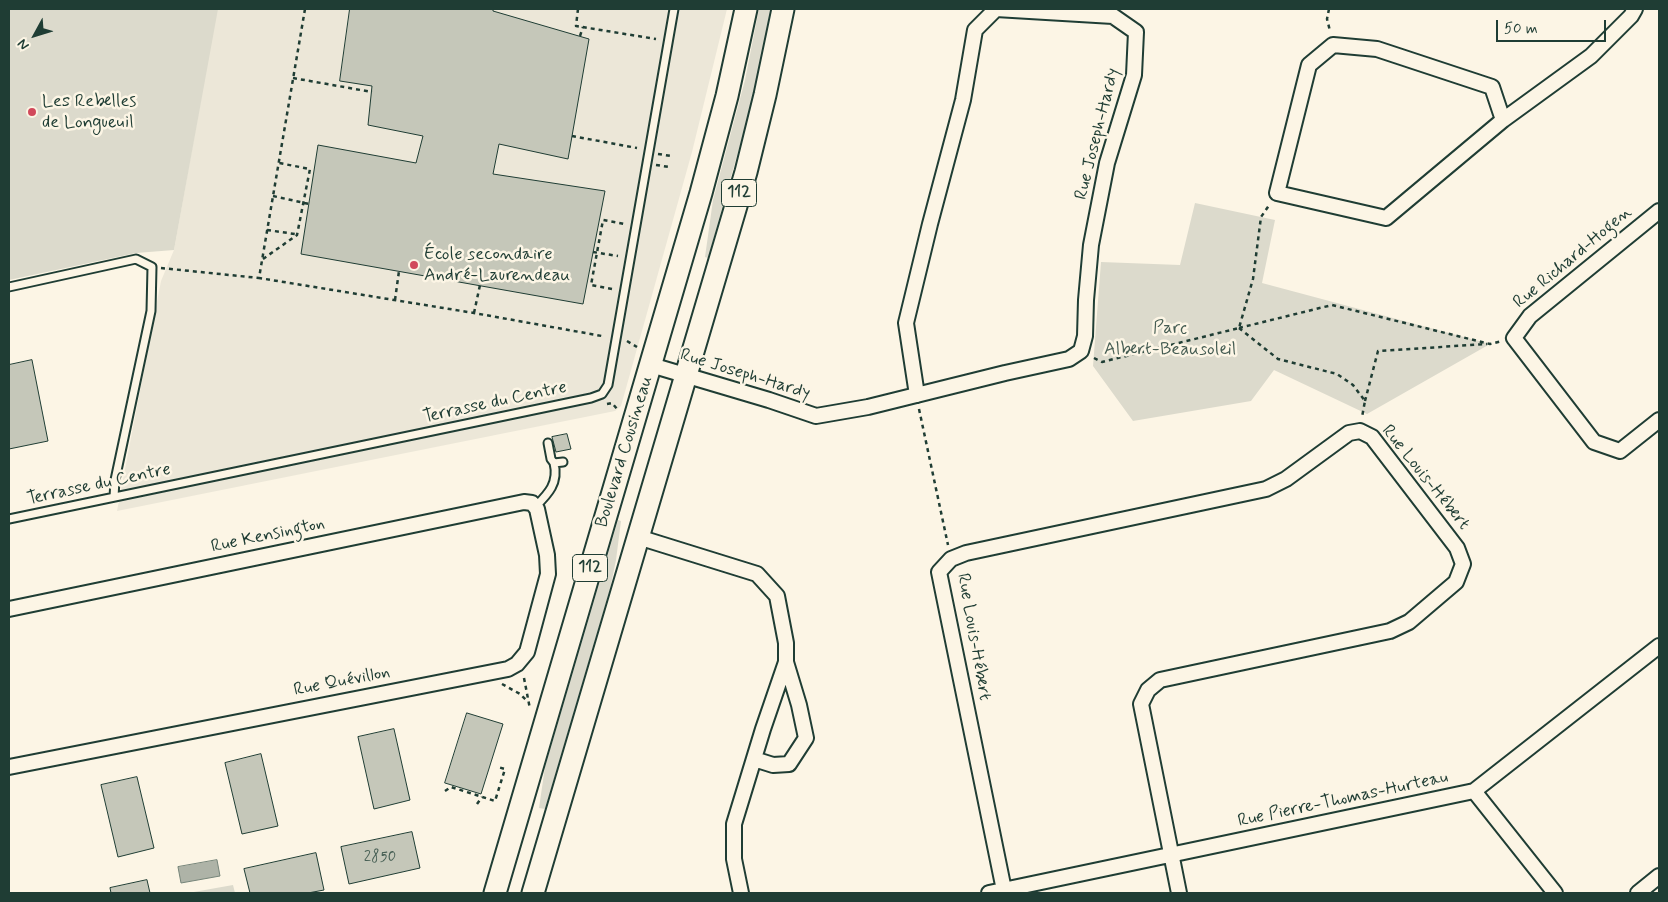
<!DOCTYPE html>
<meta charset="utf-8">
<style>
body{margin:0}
#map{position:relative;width:1668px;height:902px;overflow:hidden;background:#fcf5e5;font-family:Mynerve,sans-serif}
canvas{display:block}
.frame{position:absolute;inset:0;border:10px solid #1f3d34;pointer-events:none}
.north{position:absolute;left:10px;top:10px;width:50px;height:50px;-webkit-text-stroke:4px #fcf5e5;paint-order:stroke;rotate:231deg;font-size:14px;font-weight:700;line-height:20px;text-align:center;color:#1f3d34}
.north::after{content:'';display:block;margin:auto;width:18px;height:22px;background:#1f3d34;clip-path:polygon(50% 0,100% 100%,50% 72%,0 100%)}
.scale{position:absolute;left:1496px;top:20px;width:110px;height:22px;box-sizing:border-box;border:2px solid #1f3d34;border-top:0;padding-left:6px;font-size:15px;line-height:18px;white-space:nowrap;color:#1f3d34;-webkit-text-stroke:4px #fcf5e5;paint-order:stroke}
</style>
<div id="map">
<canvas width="1668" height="902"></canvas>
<div class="frame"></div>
<div class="north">N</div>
<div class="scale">50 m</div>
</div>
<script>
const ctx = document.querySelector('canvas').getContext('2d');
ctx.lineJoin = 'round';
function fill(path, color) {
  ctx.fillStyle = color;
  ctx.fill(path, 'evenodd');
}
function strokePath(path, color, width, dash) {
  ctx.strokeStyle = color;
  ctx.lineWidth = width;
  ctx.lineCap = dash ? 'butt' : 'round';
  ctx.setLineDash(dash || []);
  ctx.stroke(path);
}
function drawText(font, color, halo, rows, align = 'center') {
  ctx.font = font + ' Mynerve,sans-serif';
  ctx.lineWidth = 5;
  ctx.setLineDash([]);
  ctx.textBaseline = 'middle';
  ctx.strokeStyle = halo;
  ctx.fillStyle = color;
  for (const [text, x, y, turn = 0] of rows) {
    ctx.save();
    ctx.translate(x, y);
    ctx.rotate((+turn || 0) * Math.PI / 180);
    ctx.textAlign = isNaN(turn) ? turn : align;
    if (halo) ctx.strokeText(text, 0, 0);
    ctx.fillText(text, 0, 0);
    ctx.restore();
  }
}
const built = new Path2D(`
 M 217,9 L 727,9 L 692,152 L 621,406 L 615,411 L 117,511 L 161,281 L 174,250 Z`);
const green = new Path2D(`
 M 9,9 L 218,9 L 174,250 L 136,253 L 9,280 Z
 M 759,9 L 772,9 L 749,113 L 708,258 L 705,257 L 713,200 L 745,80 Z
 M 1195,203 L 1275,220 L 1262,283 L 1490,344 L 1367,414 L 1274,370 L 1251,401 L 1133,421 L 1093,366 L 1101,262 L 1180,265 Z
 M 618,520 L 621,521 L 616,560 L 610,589 L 545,809 L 539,808 L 545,767 Z
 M 233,885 L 235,893 L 188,893 Z`);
const water = new Path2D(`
 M 217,860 L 220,876 L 181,883 L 178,867 Z`);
const building = new Path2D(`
 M 350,9 L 493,9 L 493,11 L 589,39 L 568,159 L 499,144 L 493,174 L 605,191 L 583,304 L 301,254 L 318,145 L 416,163 L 423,136 L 368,125 L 372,86 L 340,81 Z
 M 32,360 L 48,441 L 9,449 L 9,365 Z
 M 567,434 L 571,449 L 556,452 L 552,437 Z
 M 467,713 L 503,724 L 481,794 L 445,783 Z
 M 394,729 L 410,800 L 374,809 L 358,737 Z
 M 261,754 L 278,826 L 242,834 L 225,763 Z
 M 137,777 L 154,848 L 118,857 L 101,785 Z
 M 412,832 L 420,868 L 349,884 L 341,847 Z
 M 316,853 L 324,890 L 308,893 L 250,893 L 244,869 Z
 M 147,880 L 150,893 L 111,893 L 110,888 Z`);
const path = new Path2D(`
 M 305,9 L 259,278 L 474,313 L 602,336
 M 578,9 L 576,26 L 656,39
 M 1329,9 L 1327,19 L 1330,31
 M 580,36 L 583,27
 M 293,78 L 372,92
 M 572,136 L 637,148
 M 658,154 L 671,156
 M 656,165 L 669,167
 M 273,196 L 309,204
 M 267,230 L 295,234
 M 593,252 L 618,256
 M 263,259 L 297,235 L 310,169 L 279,163
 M 161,268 L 259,278
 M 612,289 L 591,285 L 603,220 L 624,224
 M 395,300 L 399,271
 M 474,313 L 480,285
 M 1239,328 L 1332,305 L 1490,344 L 1502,341
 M 1239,328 L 1278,359 L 1337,374 L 1353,385 L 1365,401 L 1362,417
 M 627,341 L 637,347
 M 1094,358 L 1102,362 L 1239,328 L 1253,279 L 1261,217 L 1270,204
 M 1365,401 L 1378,351 L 1487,344
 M 607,404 L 612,403 L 618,410
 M 919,409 L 948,545
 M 524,678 L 530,709
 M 502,684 L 520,694 L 528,702
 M 445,791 L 451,787 L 495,801 L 505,769 L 498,767
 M 477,804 L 482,797`);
const service = new Path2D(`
 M 9,287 L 136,259 L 152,267 L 151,311 L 115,480 L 114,497
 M 548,443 L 551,459 L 554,463
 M 536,506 C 548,494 559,483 554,463 L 563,462
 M 9,519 L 591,398 L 602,394 L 608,385 L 674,9`);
const minor = new Path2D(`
 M 1503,120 L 1492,87 L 1377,49 L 1333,45 L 1309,65 L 1277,193 L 1386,218 L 1503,120 L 1591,56 L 1631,16 L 1635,9
 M 1659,211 L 1530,316 L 1514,338 L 1594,442 L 1620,451 L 1659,420
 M 651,365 L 769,400 L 816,416 L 868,407 L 1005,373 L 1069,359 L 1081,351 L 1085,336 L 1086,300 L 1091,245 L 1107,163 L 1134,75 L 1136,32 L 1113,16 L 996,9 L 975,30 L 963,100 L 930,224 L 906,323 L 917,395
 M 638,537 L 757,574 L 777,596 L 786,643 L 786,662 L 763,729 L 734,824 L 734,859 L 741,893
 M 9,609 L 524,502 L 532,503 L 537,509 L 547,555 L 548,574 L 527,652 L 517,664 L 508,669 L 9,767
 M 754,759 L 773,765 L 789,764 L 806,738 L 799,705 L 786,662
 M 1474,791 L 1555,893
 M 1004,890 L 939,572 L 951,559 L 966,553 L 1266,489 L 1286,479 L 1349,433 L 1360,431 L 1372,437 L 1457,548 L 1463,564 L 1456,582 L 1409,622 L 1390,631 L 1160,680 L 1148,690 L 1141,704 L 1179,893
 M 989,893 L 1474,791 L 1659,646
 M 1638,893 L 1659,876`);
const primary = new Path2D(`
 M 495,893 L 701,193 L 727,96 L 746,9
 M 533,893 L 746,172 L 765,95 L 783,9`);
const markers = [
 [32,112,5,"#d1495b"],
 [414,265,5,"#d1495b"]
];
const numberNames = [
 ["2850",380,858]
];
const shields = [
 [739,193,35],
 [590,568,35]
];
const shieldNames = [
 ["112",739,193],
 ["112",590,568]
];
const poiNames = [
 ["Les Rebelles",42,102],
 ["de Longueuil",42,123],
 ["École secondaire",424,255],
 ["André-Laurendeau",424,276]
];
const streetNames = [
 ["Rue Joseph-Hardy",1098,134,-76],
 ["Rue Richard-Hogen",1573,258,-40],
 ["Rue Joseph-Hardy",745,375,17],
 ["Terrasse du Centre",495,403,-12],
 ["Boulevard Cousineau",625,452,-73],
 ["Rue Louis-Hébert",1425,478,51],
 ["Terrasse du Centre",99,485,-12],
 ["Rue Kensington",268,536,-12],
 ["Rue Louis-Hébert",973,637,80],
 ["Rue Quévillon",342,682,-11],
 ["Rue Pierre-Thomas-Hurteau",1343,800,-12]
];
const parkNames = [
 ["Parc",1170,329],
 ["Albert-Beausoleil",1170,350]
];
fill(built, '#ece7d8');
fill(green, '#dcdacc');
fill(water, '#aeb3a7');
strokePath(water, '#758479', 1);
fill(building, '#c5c7b9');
strokePath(building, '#1f3d34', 1);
strokePath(service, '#1f3d34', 11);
strokePath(minor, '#1f3d34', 18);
strokePath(primary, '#1f3d34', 25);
strokePath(path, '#1f3d34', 2.5, [4, 4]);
strokePath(service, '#fcf5e5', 7);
strokePath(minor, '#fcf5e5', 14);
strokePath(primary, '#fcf5e5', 21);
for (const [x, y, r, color] of markers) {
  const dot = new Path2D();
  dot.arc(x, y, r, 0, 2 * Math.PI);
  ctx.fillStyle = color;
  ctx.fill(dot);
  strokePath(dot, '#fcf5e5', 2);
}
drawText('15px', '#486055', null, numberNames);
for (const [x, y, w] of shields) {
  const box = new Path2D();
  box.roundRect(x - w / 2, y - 13.5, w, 27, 4);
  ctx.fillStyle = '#fcf5e5';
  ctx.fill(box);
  strokePath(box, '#1f3d34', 1);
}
drawText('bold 16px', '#1f3d34', null, shieldNames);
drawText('18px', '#1f3d34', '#fcf5e5', poiNames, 'left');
drawText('18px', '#1f3d34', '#fcf5e5', streetNames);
drawText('18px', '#455c52', '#fcf5e5', parkNames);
</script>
